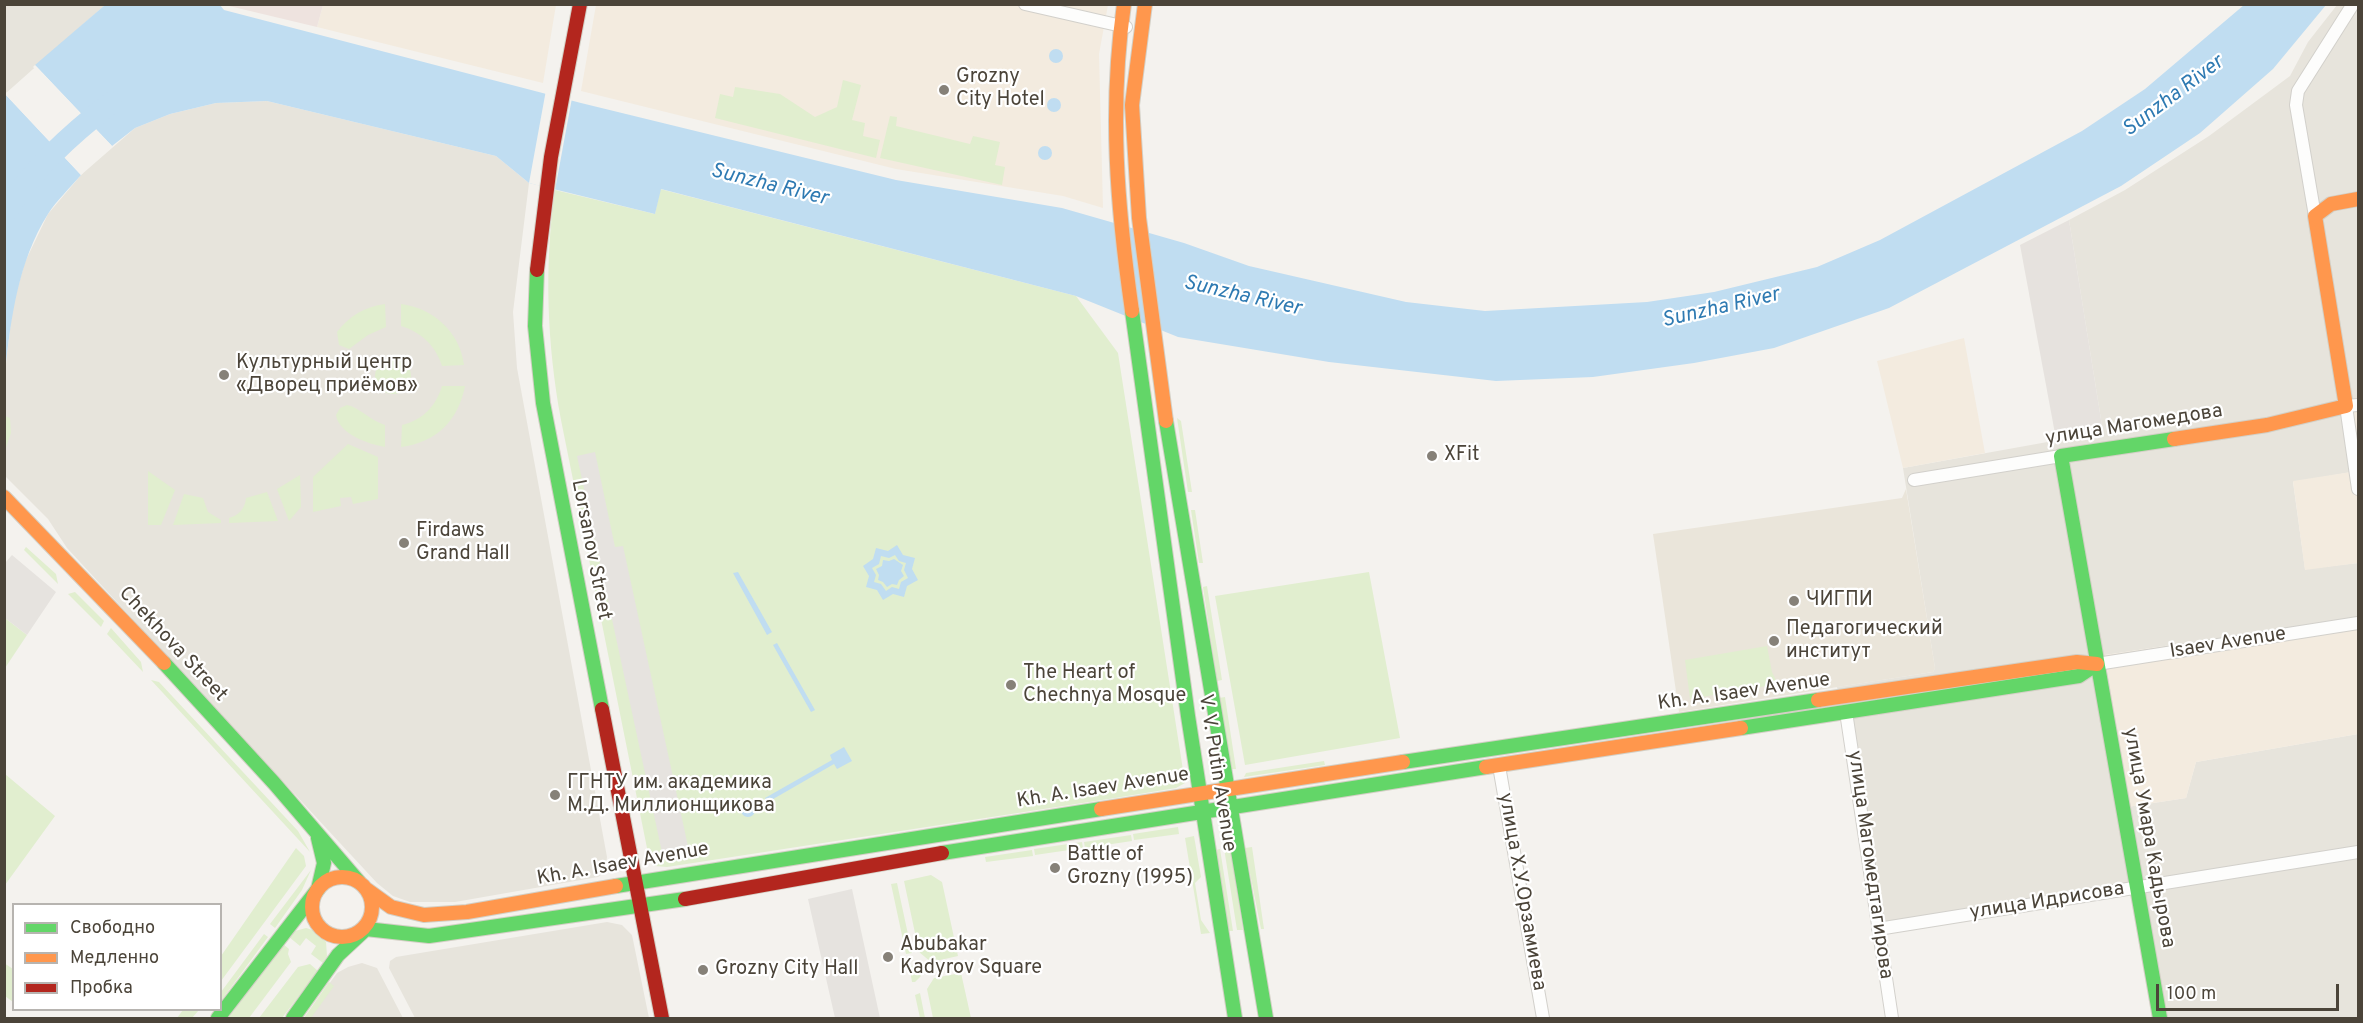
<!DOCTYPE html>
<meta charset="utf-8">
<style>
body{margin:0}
#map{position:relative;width:2363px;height:1023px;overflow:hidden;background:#f4f2ee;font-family:Overpass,sans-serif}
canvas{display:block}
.frame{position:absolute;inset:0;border:6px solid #4b4439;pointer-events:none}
.legend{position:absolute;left:12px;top:903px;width:210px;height:108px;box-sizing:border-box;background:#fff;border:2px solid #b7b4b0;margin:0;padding:8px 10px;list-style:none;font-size:18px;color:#4b4439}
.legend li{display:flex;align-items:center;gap:12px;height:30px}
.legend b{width:30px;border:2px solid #b7b4b0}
.scale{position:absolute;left:2156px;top:984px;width:183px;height:27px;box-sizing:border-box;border:3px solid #4b4439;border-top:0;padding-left:8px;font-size:18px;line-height:21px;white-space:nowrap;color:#4b4439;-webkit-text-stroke:4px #fff;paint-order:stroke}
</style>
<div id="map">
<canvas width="2363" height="1023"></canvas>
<div class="frame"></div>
<ul class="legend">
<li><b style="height:8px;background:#63d668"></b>Свободно</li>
<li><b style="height:8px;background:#ff974d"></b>Медленно</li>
<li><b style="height:8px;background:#b3261e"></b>Пробка</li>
</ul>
<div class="scale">100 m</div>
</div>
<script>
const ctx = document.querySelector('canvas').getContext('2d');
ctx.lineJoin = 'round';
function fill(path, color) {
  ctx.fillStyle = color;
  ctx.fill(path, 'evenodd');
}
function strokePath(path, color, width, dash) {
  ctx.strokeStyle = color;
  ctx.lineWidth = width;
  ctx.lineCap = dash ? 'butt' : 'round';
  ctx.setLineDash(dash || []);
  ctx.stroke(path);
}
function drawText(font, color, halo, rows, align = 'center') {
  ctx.font = font + ' Overpass,sans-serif';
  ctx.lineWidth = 4.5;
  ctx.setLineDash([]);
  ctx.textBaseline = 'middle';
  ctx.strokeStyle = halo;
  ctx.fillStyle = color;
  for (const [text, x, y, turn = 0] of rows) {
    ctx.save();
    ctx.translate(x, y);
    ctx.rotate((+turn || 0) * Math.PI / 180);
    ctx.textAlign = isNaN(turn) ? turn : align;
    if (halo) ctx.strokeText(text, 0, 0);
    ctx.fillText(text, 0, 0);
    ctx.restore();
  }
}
const residential = new Path2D(`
 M 5,5 L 105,5 L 5,94 Z
 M 2337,5 L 2358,5 L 2358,407 L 2352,472 L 2293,482 L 2305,569 L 2358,563 L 2358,617 L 2105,655 L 2127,807 L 2186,798 L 2196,762 L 2358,734 L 2358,1018 L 2156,1018 L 2140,892 L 1874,936 L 1837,687 L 1933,672 L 1935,668 L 1903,468 L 2103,432 L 2069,220 L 2125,190 L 2209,136 L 2290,76 L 2308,42 Z
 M 267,101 L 496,156 L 529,183 L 513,312 L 517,368 L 607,857 L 605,872 L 598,877 L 455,902 L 410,902 L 393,896 L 377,883 L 164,653 L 67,548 L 48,519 L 5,476 L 5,372 L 13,304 L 25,262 L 48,214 L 81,175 L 135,128 L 170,114 L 216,103 Z
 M 607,922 L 622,925 L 632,935 L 649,1018 L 415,1018 L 389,968 L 390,961 L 396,957 Z
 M 362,963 L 377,968 L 403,1018 L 304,1018 L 337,973 L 348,967 Z`);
const commercial = new Path2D(`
 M 323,5 L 556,5 L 543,83 L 317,27 Z
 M 596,5 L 1108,5 L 1099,54 L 1103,208 L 1063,196 L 896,169 L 581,91 Z
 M 1964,338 L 1985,453 L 1903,468 L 1877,361 Z
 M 2358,407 L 2358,563 L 2305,570 L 2293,481 L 2351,472 L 2342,409 Z
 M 2358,617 L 2358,734 L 2196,762 L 2186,798 L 2127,807 L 2105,655 Z`);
const industrial = new Path2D(`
 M 2069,220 L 2103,432 L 2056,439 L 2020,245 Z`);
const education = new Path2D(`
 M 1906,489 L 1935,668 L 1933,672 L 1679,712 L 1653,534 L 1902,498 Z`);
const medical = new Path2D(`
 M 225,5 L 323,5 L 317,27 Z`);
const green = new Path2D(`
 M 843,80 L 861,85 L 852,120 L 865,123 L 863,136 L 880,140 L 876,158 L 715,118 L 720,94 L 733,97 L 735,87 L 780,94 L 815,117 L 837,107 Z
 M 890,116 L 897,117 L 896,126 L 970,144 L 973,136 L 1000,142 L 995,165 L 1005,167 L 1002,185 L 880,158 Z
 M 660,189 L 1076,296 L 1118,353 L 1185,783 L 1176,788 L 1115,798 L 667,867 L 654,866 L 648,853 L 561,420 C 547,343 544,268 555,190 L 655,214 Z
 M 385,304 L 386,327 L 368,335 L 349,349 L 339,345 L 337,332 C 350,315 365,307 385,304 Z
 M 401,304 C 433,308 460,332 464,365 L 442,366 C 436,346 421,332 401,326 Z
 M375 376a18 18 0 1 1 36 0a18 18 0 1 1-36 0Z
 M 442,386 L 465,386 C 458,421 437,442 401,447 L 402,425 C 423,420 436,406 442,386 Z
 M 347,405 C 359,407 371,421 385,425 L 385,447 C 368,444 339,434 336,415 L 340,408 Z
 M 5,416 L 10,418 L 11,433 L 5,450 Z
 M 1177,418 L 1181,421 L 1192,492 L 1188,492 Z
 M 348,444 L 378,457 L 378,499 L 353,504 L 351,497 L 340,498 L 341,506 L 313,512 L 313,477 Z
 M 148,471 L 175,490 L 161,525 L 148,525 Z
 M 300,475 L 301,507 L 289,521 L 277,489 Z
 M 267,492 L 278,521 L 229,523 L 229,518 C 239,515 245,509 246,498 Z
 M 184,494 L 203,498 L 208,512 L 221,520 L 221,523 L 173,525 Z
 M 1191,510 L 1195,510 L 1203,563 L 1199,563 Z
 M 26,547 L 56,574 L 58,584 L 24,550 Z
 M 1369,572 L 1400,738 L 1245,765 L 1215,596 Z
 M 1207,586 L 1222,680 L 1217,681 L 1203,587 Z
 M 75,592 L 104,621 L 101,627 L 68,594 Z
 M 5,618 L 27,635 L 5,668 Z
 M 111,628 L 141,662 L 143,672 L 107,634 Z
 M 1767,646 L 1772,672 L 1778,684 L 1690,699 L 1685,660 Z
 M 151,680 L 159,682 L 298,831 L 310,852 Z
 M 1225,697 L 1236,769 L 1232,769 L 1219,698 Z
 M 1324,761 L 1325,765 L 1244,777 L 1246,773 Z
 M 5,774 L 55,816 L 5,885 Z
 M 1178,827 L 1179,834 L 1134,840 L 1133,834 Z
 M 1131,835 L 1132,841 L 1085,848 L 1084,842 Z
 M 1194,836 L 1201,877 L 1195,883 L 1201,920 L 1210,933 L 1201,934 L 1185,838 Z
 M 1082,842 L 1083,848 L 1035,855 L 1034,849 Z
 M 1230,847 L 1243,930 L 1237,930 L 1224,848 Z
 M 1252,847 L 1264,929 L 1261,929 L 1245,848 Z
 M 296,848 L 304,856 L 306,866 L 221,981 L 221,956 Z
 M 1220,849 L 1233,931 L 1228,931 L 1215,850 Z
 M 1032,850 L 1033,856 L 986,862 L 985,857 Z
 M 311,870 L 302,890 L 275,928 L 270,924 Z
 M 931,875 L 942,882 L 958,956 L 931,962 L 919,952 L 904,881 Z
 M 897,883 L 912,953 L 906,954 L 891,884 Z
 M 306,928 L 313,930 L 326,942 L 327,956 L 323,963 L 311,954 L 316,946 L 306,938 L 300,946 L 289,937 L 295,931 Z
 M 264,934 L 268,937 L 221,1001 L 221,992 Z
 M 283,944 L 289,949 L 288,954 L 291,962 L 249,1018 L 228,1018 Z
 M 4,963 L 13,969 L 13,1002 L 5,996 Z
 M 310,964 L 318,971 L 282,1018 L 259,1018 L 298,967 Z
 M 909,965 L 920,969 L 921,976 L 915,982 L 912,982 Z
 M 961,973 L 971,1018 L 933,1018 L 927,989 L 934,978 Z
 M 329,982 L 334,986 L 311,1018 L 304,1018 Z
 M 920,993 L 925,1018 L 920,1018 L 915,995 Z
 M 183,1010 L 199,1010 L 192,1018 L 177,1018 Z`);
const parking = new Path2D(`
 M 595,452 L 615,547 L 623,546 L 689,851 L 663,857 L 577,456 Z
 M 12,555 L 56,592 L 27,635 L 5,618 L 5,563 Z
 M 852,889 L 880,1018 L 835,1018 L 808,899 Z`);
const water = new Path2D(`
 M 105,5 L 220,5 L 224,10 L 581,103 L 896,180 L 1062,208 L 1184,243 L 1249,266 L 1406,302 L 1485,311 L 1647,302 L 1714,292 L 1817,267 L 1880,240 L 2082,131 L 2145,89 L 2244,5 L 2326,5 L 2273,69 L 2200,133 L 2121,186 L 1889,308 L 1774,348 L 1694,363 L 1593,377 L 1496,381 L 1329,362 L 1178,337 L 1076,296 L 661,189 L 655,214 L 529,183 L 496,156 L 267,101 L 216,103 L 170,114 L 135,128 L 112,146 L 35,65 Z
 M1049 56a7 7 0 1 1 14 0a7 7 0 1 1-14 0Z
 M 5,94 L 81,175 C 70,188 57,200 48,214 C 18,262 11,318 5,372 Z
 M1047 105a7 7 0 1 1 14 0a7 7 0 1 1-14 0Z
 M1038 153a7 7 0 1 1 14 0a7 7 0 1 1-14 0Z
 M 897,545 L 903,555 L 915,558 L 912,569 L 918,580 L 907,586 L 904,597 L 893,594 L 883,600 L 877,590 L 866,587 L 869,576 L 863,566 L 873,559 L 876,548 L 888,551 ZM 895,555 L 899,561 L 906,563 L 904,570 L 908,578 L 901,582 L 899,589 L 892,587 L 886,591 L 881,584 L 874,582 L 876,575 L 872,568 L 879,564 L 881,556 L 889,558 Z
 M 894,559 L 903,565 L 901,571 L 904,576 L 899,580 L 897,585 L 892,584 L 887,587 L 883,582 L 878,580 L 879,575 L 876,569 L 882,566 L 883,560 L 889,561 Z
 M 738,572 L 772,632 L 767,635 L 733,573 Z
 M 777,643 L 815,710 L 811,712 L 773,645 Z
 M 844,747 L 852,761 L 837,769 L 834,764 L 768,802 L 765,798 L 832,760 L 830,755 Z
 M741 810a7 7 0 1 1 14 0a7 7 0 1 1-14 0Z`);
const pier = new Path2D(`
 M 35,65 L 88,121 L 112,146 L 110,148 L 33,67 Z
 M 546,90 L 572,98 L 555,190 L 529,183 Z
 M 7,92 L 83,173 L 81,175 L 5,94 Z`);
const river = new Path2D(`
 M 4,215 C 31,170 70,135 111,103`);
const street = new Path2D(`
 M 1025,4 L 1126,27
 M 2315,216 L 2296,105 L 2298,91 L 2353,4
 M 2358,405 L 2346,406 L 2358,489
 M 1914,480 L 2061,456
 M 2097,664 L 2358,623
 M 1846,712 L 1892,1018
 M 1499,766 L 1543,1018
 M 1878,929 L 2358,852`);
const fast = new Path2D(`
 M 537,270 L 535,326 L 543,403 L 602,709
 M 1132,311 L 1188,716 L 1235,1018
 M 1166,421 L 1266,1018
 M 164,663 L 274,783 L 359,882
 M 1741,728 L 2079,676 L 2097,664
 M 1403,762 L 1818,700
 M 942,853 L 1486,767
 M 616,886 L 1101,809
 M 218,1018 L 318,889 L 324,863 L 318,838
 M 293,1018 L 338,955 L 366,929 L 429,936 L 685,899
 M 2160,1018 L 2061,456 L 2174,439`);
const slow = new Path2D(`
 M 1124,4 C 1109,110 1117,206 1132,311
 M 1145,4 L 1132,105 L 1139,218 L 1166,421
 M 2174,439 L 2267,425 L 2346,406 L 2315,216 L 2331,204 L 2358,199
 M 4,497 L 164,663
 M 1818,700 L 2077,662 L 2097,664
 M 1486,767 L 1741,728
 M 1101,809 L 1403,762
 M312 907a30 30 0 1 1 60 0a30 30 0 1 1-60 0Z
 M 366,889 L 391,907 L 424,915 L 467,912 L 616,886`);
const jam = new Path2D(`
 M 537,270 L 551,157 L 580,4
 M 602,709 L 662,1018
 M 685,899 L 942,853`);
const markers = [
 [944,90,6,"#868178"],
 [224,375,6,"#868178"],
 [1432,456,6,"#868178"],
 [404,543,6,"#868178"],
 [1794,601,6,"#868178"],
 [1774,641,6,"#868178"],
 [1011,685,6,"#868178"],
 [555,795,6,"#868178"],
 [1055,868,6,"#868178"],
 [888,957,6,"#868178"],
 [703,970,6,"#868178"]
];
const poiNames = [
 ["Grozny",956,78],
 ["City Hotel",956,101],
 ["Культурный центр",236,364],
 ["«Дворец приёмов»",236,387],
 ["XFit",1444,456],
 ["Firdaws",416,532],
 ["Grand Hall",416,555],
 ["ЧИГПИ",1806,601],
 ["Педагогический",1786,630],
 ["институт",1786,653],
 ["The Heart of",1023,674],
 ["Chechnya Mosque",1023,697],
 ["ГГНТУ им. академика",567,784],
 ["М.Д. Миллионщикова",567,807],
 ["Battle of",1067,856],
 ["Grozny (1995)",1067,879],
 ["Abubakar",900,946],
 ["Kadyrov Square",900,969],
 ["Grozny City Hall",715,970]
];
const streetNames = [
 ["улица Магомедова",2134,426,-9],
 ["Lorsanov Street",590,550,79],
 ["Isaev Avenue",2228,644,-9],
 ["Chekhova Street",172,645,47],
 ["Kh. A. Isaev Avenue",1744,693,-8],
 ["V. V. Putin Avenue",1216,773,81],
 ["Kh. A. Isaev Avenue",1103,789,-9],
 ["улица Умара Кадырова",2148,838,80],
 ["Kh. A. Isaev Avenue",623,865,-10],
 ["улица Магомедтагирова",1869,865,82],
 ["улица Х.У.Орзамиева",1521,892,80],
 ["улица Идрисова",2047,902,-9]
];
const waterNames = [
 ["Sunzha River",2174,97,-37],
 ["Sunzha River",769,186,14],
 ["Sunzha River",1242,297,13],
 ["Sunzha River",1721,309,-13]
];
fill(residential, '#e7e4dc');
fill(commercial, '#f3ebdf');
fill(industrial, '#e6e2de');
fill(education, '#eae5da');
fill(medical, '#eee3df');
fill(green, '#e1eecf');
fill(parking, '#e6e3df');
fill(water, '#c0ddf1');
fill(pier, '#f4f2ee');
strokePath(river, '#c0ddf1', 22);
strokePath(street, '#d2d0cb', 14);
strokePath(fast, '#d3cfc5', 16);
strokePath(slow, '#d3cfc5', 16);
strokePath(jam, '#d3cfc5', 16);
strokePath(street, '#fdfdfc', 12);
strokePath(fast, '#63d668', 14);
strokePath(slow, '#ff974d', 14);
strokePath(jam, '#b3261e', 14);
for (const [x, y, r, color] of markers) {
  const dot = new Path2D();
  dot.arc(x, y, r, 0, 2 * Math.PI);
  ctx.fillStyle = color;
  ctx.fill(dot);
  strokePath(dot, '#fff', 2);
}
drawText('20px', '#4b4439', '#fff', poiNames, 'left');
drawText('20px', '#4b4439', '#fff', streetNames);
drawText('italic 21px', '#2e7ab2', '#fff', waterNames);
</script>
